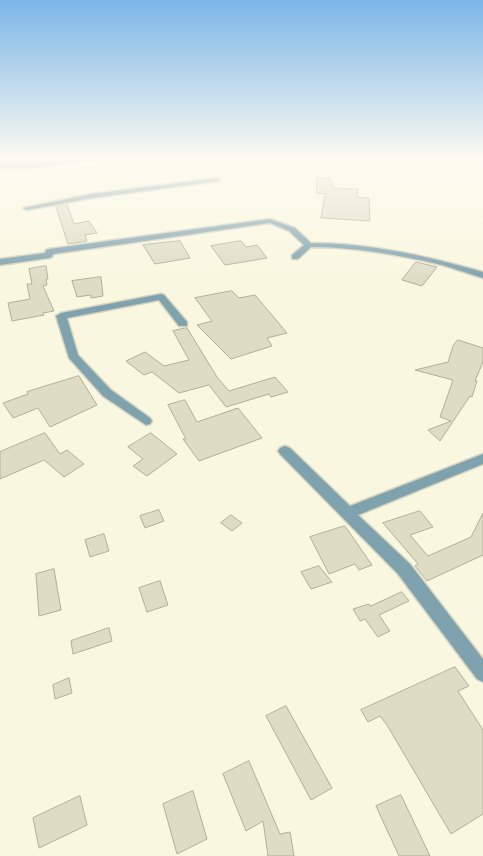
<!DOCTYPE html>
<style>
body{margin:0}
canvas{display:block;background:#faf7e0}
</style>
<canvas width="483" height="856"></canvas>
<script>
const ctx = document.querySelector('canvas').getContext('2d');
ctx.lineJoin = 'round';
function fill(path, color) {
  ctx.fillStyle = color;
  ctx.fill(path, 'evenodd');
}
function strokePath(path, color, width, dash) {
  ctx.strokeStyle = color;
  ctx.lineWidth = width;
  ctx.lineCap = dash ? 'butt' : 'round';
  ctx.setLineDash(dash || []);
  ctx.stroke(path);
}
const building = new Path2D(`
 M 317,178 L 330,178 L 334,188 L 358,189 L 357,197 L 369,198 L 370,221 L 321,218 L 325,194 L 317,193 Z
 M 67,204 L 74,224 L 89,221 L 97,233 L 85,235 L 87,241 L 68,244 L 56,207 Z
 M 180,241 L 190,258 L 155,264 L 143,245 Z
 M 241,241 L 246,247 L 257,245 L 267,258 L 225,265 L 211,246 Z
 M 416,262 L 437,267 L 422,286 L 402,280 Z
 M 46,266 L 48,279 L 46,279 L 47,285 L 43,286 L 54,311 L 43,313 L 44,315 L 12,321 L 8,303 L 30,299 L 27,284 L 32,284 L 29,269 Z
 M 101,277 L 103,296 L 91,298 L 91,295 L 77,297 L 72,281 Z
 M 232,291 L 239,298 L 255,295 L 287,333 L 267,338 L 272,346 L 231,359 L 197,325 L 212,321 L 195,298 Z
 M 187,328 L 217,377 L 229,391 L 275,377 L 288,392 L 271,397 L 269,394 L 226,407 L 209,385 L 179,393 L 152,372 L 144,375 L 126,361 L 145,352 L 164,366 L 189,360 L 173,331 Z
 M 458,340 L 483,348 L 483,362 L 475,381 L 477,381 L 472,397 L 470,396 L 440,441 L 428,430 L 451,421 L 440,417 L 453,380 L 415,370 L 448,362 L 453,346 Z
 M 79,376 L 97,405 L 50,427 L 38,408 L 13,418 L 3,403 L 28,394 L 27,392 Z
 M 185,400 L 197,422 L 238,408 L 262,438 L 199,461 L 183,439 L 186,439 L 168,405 Z
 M 45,433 L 60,454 L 67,450 L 84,464 L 64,477 L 44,460 L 0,479 L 0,452 Z
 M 151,433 L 177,454 L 147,476 L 133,466 L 143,459 L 128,447 Z
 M 159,510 L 164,521 L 145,528 L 140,516 Z
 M 420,511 L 433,527 L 410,535 L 428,556 L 471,537 L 483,513 L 483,555 L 427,581 L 415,566 L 418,564 L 383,523 Z
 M 231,515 L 242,523 L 232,531 L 221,523 Z
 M 345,526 L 372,565 L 359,570 L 355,564 L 329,574 L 310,537 Z
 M 104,534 L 109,551 L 90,557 L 85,540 Z
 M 319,566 L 332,582 L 311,589 L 301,572 Z
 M 54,569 L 61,610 L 39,616 L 36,574 Z
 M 160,581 L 168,605 L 147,612 L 139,588 Z
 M 402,592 L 409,601 L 379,615 L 390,631 L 378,637 L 365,619 L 360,621 L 353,609 L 369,604 L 370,606 Z
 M 109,628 L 112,641 L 73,654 L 71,641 Z
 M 455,667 L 469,686 L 458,691 L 483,730 L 483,814 L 451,834 L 387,725 L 380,716 L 368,722 L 361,710 Z
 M 69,678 L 72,693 L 55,699 L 53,685 Z
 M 286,706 L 332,788 L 311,800 L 266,716 Z
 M 249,761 L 280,834 L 290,832 L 294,856 L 268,856 L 263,821 L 246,831 L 223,774 Z
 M 193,791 L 207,839 L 177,854 L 163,804 Z
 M 401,795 L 430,856 L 399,856 L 376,806 Z
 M 80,796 L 87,825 L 39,848 L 33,818 Z`);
const minor = new Path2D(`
 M 78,159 L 102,159 L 29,168 L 0,168 L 0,164 L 17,163 L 24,160 L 27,162 L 26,164 L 29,164 Z
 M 217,178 L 220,180 L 219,181 L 92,198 L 27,210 L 23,208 L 92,194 Z
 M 270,219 L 295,228 L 311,243 C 369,243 428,256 483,272 L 483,278 C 469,274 456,269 442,265 C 400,255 354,247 311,247 L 298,259 L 292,259 L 292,255 L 304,245 L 289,231 L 270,223 L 53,254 L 52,257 L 49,258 L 0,265 L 0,259 L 45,253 L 46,250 L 49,249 Z
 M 161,294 L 164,295 L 187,322 L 187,326 L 179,326 L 159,300 L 67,318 L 78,355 L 111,390 L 150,418 L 152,421 L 150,424 L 146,425 L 103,396 L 69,358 L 56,316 L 61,313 Z
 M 285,446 L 290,448 L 350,506 L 483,454 L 483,464 L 358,515 L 410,564 L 483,659 L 483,682 L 477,679 L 398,574 L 280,454 L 278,451 L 280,448 Z`);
fill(building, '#dfdcc6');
strokePath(building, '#b1ae99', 1);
strokePath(minor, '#d6d3bf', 3);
fill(minor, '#7fa2af');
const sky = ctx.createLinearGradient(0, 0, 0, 279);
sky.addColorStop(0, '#7ab6e8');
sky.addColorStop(0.57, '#fdfbf1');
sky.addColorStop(1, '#fdfbf100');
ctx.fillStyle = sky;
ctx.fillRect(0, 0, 483, 279);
</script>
